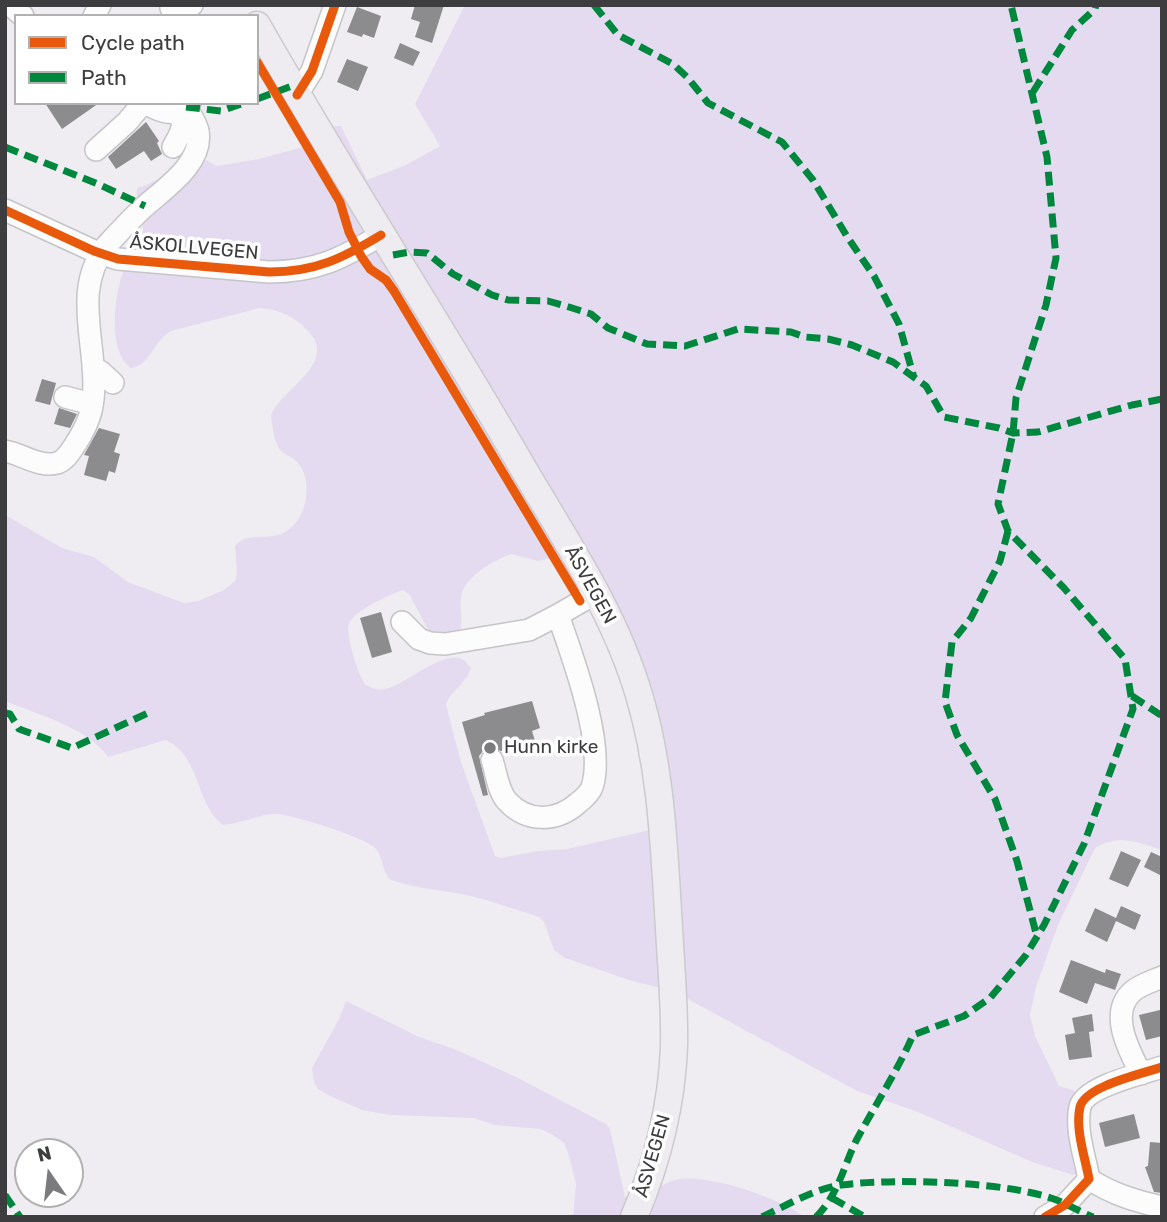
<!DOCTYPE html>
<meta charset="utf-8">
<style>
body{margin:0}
#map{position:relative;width:1167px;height:1222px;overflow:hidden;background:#efedf1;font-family:Rubik,sans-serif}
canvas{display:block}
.frame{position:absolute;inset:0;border:7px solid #3d3c3e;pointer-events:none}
.legend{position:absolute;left:14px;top:14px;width:245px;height:91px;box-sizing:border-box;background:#fff;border:2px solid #b1b1b2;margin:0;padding:9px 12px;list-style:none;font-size:21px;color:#3d3c3e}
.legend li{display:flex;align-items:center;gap:14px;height:35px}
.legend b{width:35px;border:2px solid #b1b1b2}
.north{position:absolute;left:14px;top:1138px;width:70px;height:70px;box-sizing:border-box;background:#fff;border:2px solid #b1b1b2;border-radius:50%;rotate:346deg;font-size:19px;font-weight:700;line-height:28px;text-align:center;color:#3d3c3e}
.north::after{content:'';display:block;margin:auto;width:24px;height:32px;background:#7b7a7d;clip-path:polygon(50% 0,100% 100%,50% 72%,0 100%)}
</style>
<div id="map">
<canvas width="1167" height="1222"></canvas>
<div class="frame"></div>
<ul class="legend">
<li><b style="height:9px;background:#e8590c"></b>Cycle path</li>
<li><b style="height:9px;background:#00873e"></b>Path</li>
</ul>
<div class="north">N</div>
</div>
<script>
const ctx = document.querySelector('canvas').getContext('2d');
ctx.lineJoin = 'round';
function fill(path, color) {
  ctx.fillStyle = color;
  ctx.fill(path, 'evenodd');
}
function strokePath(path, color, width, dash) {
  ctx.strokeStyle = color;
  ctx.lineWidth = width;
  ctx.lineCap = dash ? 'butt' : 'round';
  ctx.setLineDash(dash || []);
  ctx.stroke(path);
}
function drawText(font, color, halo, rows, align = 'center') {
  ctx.font = font + ' Rubik,sans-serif';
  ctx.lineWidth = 7;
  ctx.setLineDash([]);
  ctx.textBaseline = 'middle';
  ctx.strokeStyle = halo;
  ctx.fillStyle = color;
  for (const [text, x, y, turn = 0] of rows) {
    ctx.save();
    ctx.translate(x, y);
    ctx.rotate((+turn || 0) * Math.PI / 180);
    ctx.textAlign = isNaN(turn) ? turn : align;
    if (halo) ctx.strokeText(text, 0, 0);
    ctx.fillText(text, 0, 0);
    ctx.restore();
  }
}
const green = new Path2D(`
 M 465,5 L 1162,5 L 1162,850 C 1135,842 1121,834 1095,848 L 1058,925 L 1036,987 L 1030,1015 L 1035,1036 L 1059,1086 L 1073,1090 L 1078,1095 L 1095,1170 L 1073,1175 L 1032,1162 L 918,1112 L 857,1091 L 673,991 L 632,981 L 565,958 L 554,950 L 544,922 L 539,917 C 517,910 494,902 471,896 C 444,890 418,889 391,880 C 381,872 384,856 374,847 C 363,837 291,814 276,814 C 259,814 241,824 223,825 C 194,803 203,759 166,740 L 108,757 C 89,728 36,714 5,701 L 5,515 L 62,548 L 94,557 L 128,582 L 184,603 L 198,601 L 224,590 L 235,581 L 237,574 L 235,546 C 252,526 280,551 300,516 C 309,501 310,472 295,460 C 290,456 281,453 278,447 C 274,438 272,425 271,415 C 282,388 339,363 308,331 C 294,316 280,310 260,308 L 171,331 C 154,340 150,366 131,368 C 108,353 114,298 122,275 C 127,260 141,248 143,231 C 144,217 135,203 137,188 C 159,182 176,168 193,153 L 217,166 L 259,159 L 314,144 L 327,126 L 341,126 L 367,180 L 406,165 L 440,146 L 415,104 ZM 511,554 L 538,561 L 566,554 L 646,701 L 650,830 L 567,849 L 538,851 L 501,858 L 495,856 L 461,762 L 446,705 C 451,690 467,683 471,668 C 468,665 465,659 459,658 C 435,653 394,696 376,689 C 372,688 369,687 366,685 C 359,679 345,632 349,624 C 354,610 389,595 403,590 L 409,594 L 432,637 L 458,636 C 465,620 459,614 461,598 C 463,577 493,561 511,554 Z
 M 346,1001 L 417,1036 L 459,1051 L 516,1077 L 606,1124 L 610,1129 L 625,1197 C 640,1201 660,1184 675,1180 C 704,1172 781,1198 804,1217 L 573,1217 L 576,1184 L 569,1156 L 564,1143 L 553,1135 L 541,1129 L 494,1125 L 474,1118 L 390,1115 L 362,1110 L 330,1096 L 318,1089 L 314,1082 L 312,1068 L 339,1019 Z`);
const building = new Path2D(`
 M 415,5 L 444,5 L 432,43 L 415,37 L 420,22 L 411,19 Z
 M 357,7 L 381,16 L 374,38 L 363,34 L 362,37 L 347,32 Z
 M 400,43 L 420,52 L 413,66 L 394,58 Z
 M 347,59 L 368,67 L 358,91 L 337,82 Z
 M 45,103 L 99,103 L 62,129 Z
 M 146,122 L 159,141 L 157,143 L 162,154 L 151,161 L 144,151 L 116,169 L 108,157 Z
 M 42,379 L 56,383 L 50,405 L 35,401 Z
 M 59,408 L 77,414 L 70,428 L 54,424 Z
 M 99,428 L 120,434 L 114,452 L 120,454 L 115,473 L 109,471 L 106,481 L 84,475 L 89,456 L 84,455 Z
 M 381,612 L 392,652 L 372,658 L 360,618 Z
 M 532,701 L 540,728 L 532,731 L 535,741 L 501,751 L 489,747 L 483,751 L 479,756 L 488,795 L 483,796 L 462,722 L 485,715 L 484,713 Z
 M 1121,851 L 1141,860 L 1128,887 L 1109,879 Z
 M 1151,852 L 1162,857 L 1162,876 L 1144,867 Z
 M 1121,906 L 1141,915 L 1135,930 L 1116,921 L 1107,942 L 1085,931 L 1095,908 L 1116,918 Z
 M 1071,960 L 1105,973 L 1106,969 L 1121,974 L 1115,990 L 1095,983 L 1087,1004 L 1059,992 Z
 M 1160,1010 L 1162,1012 L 1162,1036 L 1146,1040 L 1139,1015 Z
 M 1092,1014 L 1094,1031 L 1089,1032 L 1092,1057 L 1069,1060 L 1065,1035 L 1075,1033 L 1072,1018 Z
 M 1134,1114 L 1140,1138 L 1105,1147 L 1099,1123 Z
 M 1150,1142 L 1162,1143 L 1162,1193 L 1154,1192 L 1145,1167 L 1148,1166 Z`);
const minor = new Path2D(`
 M 10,5 L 23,16
 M 171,8 L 192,5
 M 94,16 L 100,5
 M 297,95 L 312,71 L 335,5
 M 145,103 C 162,113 175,118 190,103
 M 173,147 C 180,134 187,125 178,112
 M 96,150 L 127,122 L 143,103
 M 5,210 L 94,251 L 118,259 L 269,272 C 316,272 343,258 381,235
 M 93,368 L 101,372 L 113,383
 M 65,397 L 92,404
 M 5,451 C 22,454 40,468 57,463 C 65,461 70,452 75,445 C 82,434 88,424 91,411 C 104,356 67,294 107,245 C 119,232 131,219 144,207 C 164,189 204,163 198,131 C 197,124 190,114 186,107
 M 402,622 L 419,639 L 430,643 L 445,644 L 529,630 L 558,615
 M 492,760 C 496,772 498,791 507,801 C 527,823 557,822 578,803 C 583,799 590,793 592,787 C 606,746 572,655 558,615 L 596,593
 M 1141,1074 C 1130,1052 1108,1014 1132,992 C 1139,985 1153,981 1162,977
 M 1089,1179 C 1112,1194 1135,1201 1162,1207
 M 1045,1217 L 1065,1205 L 1089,1179 C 1085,1157 1075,1129 1080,1107 C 1085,1086 1142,1074 1162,1067`);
const major = new Path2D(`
 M 257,25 C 342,175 437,319 523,468 C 566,541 615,613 639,695 C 662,771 664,849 669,928 C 671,967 675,1007 674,1046 C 672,1104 657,1163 634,1217`);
const quiet = new Path2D(`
 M 594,5 L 618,35 L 673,64 L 688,78 L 708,103 L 782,142 L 813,180 L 848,238 L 874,276 L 899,324 L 914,378
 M 1033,92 L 1072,30 L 1095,9 L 1096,5
 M 257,99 L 292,86
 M 186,107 L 221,111 L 244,103
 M 5,147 L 98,184 L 145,206
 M 393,255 L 410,252 L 427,253 L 453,274 L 492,295 L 508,300 L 548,301 L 569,307 L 591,314 L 608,328 L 647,344 L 685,346 L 738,329 L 791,332 L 805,337 L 828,339 L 852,345 L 893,362 L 926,386 L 944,417 L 999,428 L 1013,433 L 1038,432 L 1132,405 L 1162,399
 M 1008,531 L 1000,561 L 971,618 L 952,642 L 945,702 L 957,735 L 995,799 L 1017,861 L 1037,937
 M 1132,696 L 1162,716
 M 5,713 L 10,714 L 19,729 L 72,748 L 148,713
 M 5,1195 L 20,1217
 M 832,1198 L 865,1217
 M 762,1217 C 787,1205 814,1189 841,1185 C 894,1178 1010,1181 1059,1201 C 1070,1206 1081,1212 1093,1217
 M 816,1217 C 838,1195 843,1168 856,1141 C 875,1105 897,1072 913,1035 L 964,1016 L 990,998 L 1026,955 L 1044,925 L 1084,844 L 1133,709 L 1125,659 L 1064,588 L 1008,531 L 998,504 L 1013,433 L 1016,398 L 1046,305 L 1056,258 L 1047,157 L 1011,5`);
const cycleway = new Path2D(`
 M 257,62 L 340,202 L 349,232 L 361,256 L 370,269 L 386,280 L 394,291 L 580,601
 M 297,95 L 312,71 L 335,5
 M 5,210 L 94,251 L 118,259 L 269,272 C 316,272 343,258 381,235
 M 1045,1217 L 1065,1205 L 1089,1179 C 1085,1157 1075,1129 1080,1107 C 1085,1086 1142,1074 1162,1067`);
const markers = [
 [490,748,7,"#7b7a7d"]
];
const streetNames = [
 ["ÅSKOLLVEGEN",194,248,5],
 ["ÅSVEGEN",590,585,61],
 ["ÅSVEGEN",653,1156,-74]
];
const poiNames = [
 ["Hunn kirke",504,748]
];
fill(green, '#e5dbf1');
fill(building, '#8c8b8d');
strokePath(minor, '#c5c4c7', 24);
strokePath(major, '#cbcacc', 29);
strokePath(minor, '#fdfcfd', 21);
strokePath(major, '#eeecf1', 26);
strokePath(quiet, '#00873e', 7, [14, 7]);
strokePath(cycleway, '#e8590c', 9);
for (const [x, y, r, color] of markers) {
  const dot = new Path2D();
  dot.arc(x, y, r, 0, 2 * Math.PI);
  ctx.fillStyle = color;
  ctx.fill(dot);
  strokePath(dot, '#fff', 2.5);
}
drawText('19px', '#3d3c3e', '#fff', streetNames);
drawText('19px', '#3d3c3e', '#fff', poiNames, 'left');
</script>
